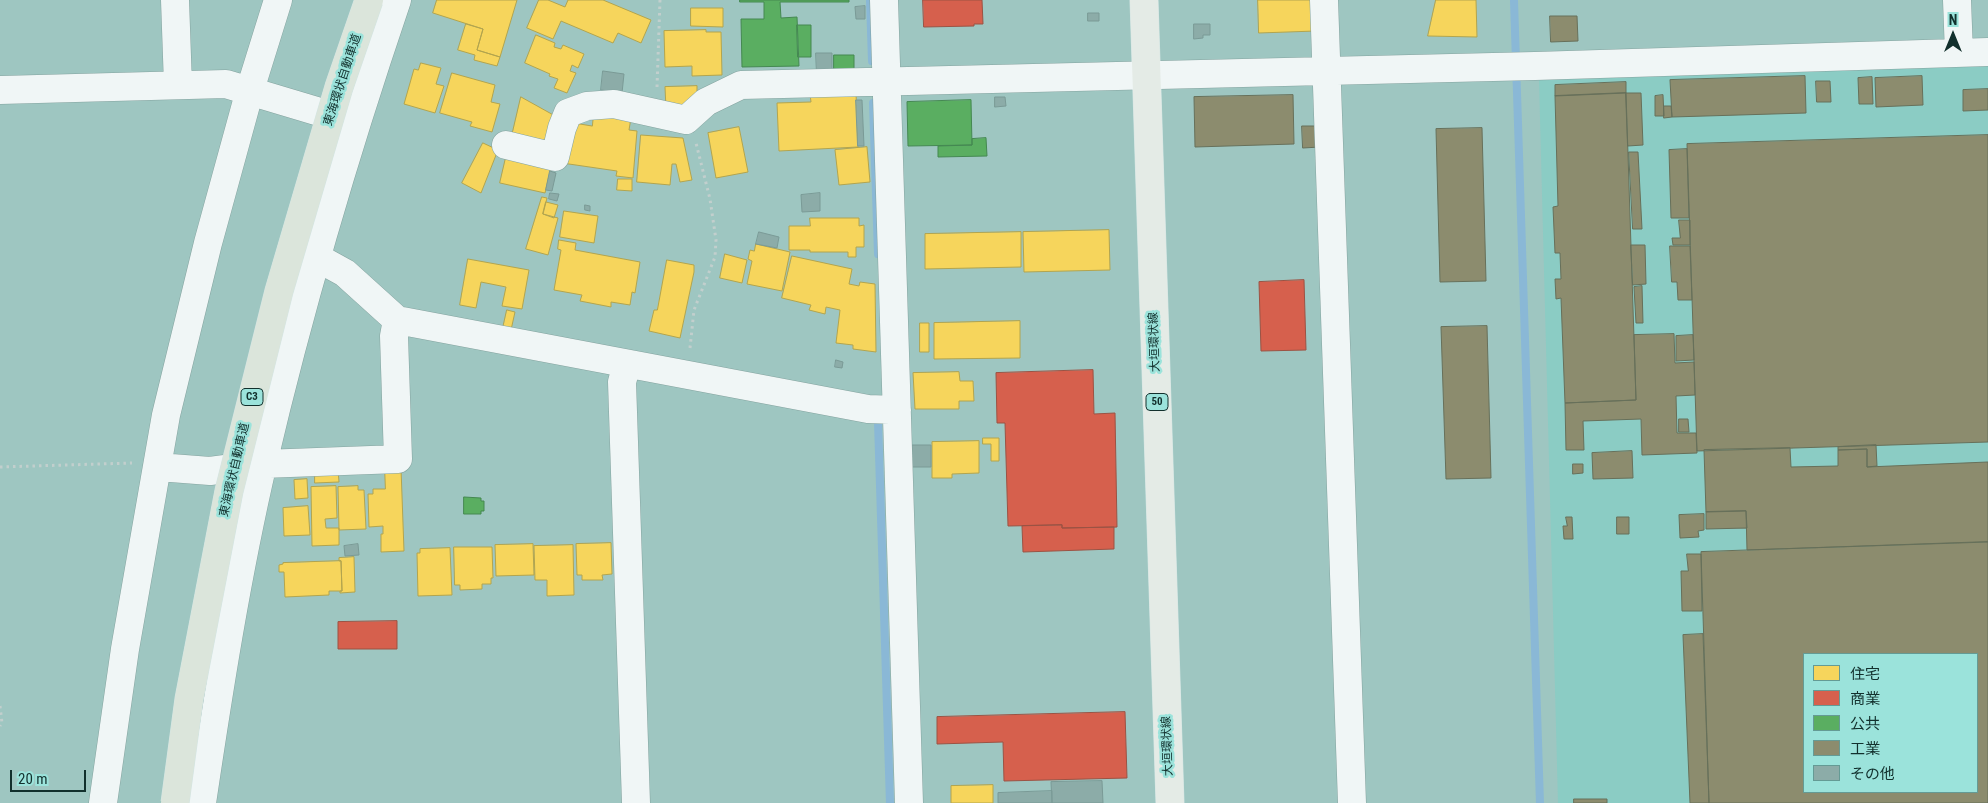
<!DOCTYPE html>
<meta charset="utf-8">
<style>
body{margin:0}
#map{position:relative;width:1988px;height:803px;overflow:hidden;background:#9ec6c1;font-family:"Roboto Condensed","Noto Sans JP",sans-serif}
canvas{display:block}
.legend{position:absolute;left:1803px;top:653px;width:175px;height:140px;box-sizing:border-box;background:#9be3db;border:1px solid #649b95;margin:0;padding:6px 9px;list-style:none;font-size:15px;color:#12302d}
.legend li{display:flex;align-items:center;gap:10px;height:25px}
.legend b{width:25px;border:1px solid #649b95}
.north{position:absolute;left:1928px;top:10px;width:50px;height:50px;-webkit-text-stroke:4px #9be3db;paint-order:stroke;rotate:0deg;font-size:14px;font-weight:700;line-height:20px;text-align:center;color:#12302d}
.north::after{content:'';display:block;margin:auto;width:18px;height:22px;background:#12302d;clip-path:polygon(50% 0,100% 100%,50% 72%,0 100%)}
.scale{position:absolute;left:10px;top:770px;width:76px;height:22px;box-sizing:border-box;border:2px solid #12302d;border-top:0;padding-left:6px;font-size:15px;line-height:18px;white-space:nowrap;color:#12302d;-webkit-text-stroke:4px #9be3db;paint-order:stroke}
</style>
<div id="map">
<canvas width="1988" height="803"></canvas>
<ul class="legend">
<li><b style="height:14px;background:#f6d55c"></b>住宅</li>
<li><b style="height:14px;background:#d6604d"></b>商業</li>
<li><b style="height:14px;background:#5aae61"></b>公共</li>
<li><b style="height:14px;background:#8c8c6e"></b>工業</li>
<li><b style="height:14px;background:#8caca8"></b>その他</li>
</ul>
<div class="north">N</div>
<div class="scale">20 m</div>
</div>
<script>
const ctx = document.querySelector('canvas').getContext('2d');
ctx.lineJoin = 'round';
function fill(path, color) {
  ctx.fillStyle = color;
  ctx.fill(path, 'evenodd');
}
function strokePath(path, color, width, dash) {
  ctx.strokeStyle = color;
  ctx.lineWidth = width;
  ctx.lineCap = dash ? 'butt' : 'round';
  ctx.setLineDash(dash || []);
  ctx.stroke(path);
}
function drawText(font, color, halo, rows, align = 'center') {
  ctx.font = font + ' "Roboto Condensed","Noto Sans JP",sans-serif';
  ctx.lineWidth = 5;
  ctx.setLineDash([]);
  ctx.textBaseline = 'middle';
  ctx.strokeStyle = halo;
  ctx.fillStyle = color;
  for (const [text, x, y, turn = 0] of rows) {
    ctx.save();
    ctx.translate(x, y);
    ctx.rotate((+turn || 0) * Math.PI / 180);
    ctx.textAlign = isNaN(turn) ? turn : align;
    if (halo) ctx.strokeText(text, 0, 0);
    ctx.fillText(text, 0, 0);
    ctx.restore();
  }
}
const built = new Path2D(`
 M 1988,66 L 1988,803 L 1558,803 L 1539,80 ZM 1804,654 L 1977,654 L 1977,792 L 1804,792 Z`);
const homes = new Path2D(`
 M 437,0 L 517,0 L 500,57 L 477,50 L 483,29 L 433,13 Z
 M 539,0 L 548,0 L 565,7 L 568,0 L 603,0 L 651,20 L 641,43 L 618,33 L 613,43 L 561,21 L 553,39 L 527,28 Z
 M 1258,0 L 1315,0 L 1316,31 L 1259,33 Z
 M 1436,0 L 1476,0 L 1477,37 L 1428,36 Z
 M 691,8 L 723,8 L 723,27 L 691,26 Z
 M 466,24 L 483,29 L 477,50 L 500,57 L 497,66 L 474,60 L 475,55 L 458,50 Z
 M 706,30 L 706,32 L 721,32 L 722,75 L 692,76 L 692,66 L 665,67 L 664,31 Z
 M 536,35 L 555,43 L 554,47 L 561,49 L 563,45 L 584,54 L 578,68 L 572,65 L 570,71 L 576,73 L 567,93 L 554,88 L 558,79 L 549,76 L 550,74 L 525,63 Z
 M 421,63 L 441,68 L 436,84 L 444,86 L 435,113 L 404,104 L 414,69 L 418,70 Z
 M 452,73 L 495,85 L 491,102 L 500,104 L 492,132 L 470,126 L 472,122 L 440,113 Z
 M 697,86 L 697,100 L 684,109 L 666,109 L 665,87 Z
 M 856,92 L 858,147 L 779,151 L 777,103 L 811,102 L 810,94 Z
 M 521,97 L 557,117 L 550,150 L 511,140 Z
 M 594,113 L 631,118 L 629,130 L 637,131 L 633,178 L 616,176 L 617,171 L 562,163 L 574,123 L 592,126 Z
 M 739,127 L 748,172 L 716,178 L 708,133 Z
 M 641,135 L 683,138 L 692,180 L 680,182 L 676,164 L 672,164 L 670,185 L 637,182 Z
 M 483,143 L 498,150 L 481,193 L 462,183 Z
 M 867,147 L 870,182 L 839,185 L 835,150 Z
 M 507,153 L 552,163 L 545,193 L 500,183 Z
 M 618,179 L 632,179 L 632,191 L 617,190 Z
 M 542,197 L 547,198 L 543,214 L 558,218 L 548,255 L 526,249 Z
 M 546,202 L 558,205 L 554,218 L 543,214 Z
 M 564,211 L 598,216 L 594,243 L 560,237 Z
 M 810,218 L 859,218 L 859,226 L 864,225 L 864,247 L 856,247 L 856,257 L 848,257 L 848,252 L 810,252 L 810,250 L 789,250 L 789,226 L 810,226 Z
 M 1109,230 L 1110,270 L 1024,272 L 1023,232 Z
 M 1021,232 L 1021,267 L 925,269 L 925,234 Z
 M 559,240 L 576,243 L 575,250 L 640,262 L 635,293 L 632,292 L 630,305 L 611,302 L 611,307 L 580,301 L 582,295 L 554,290 L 561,250 L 558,249 Z
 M 756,244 L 790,252 L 782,291 L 747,284 L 752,261 L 748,259 L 750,250 L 754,251 Z
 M 725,254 L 747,260 L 742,283 L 720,278 Z
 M 792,256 L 852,269 L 849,284 L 859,286 L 860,282 L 875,284 L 876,352 L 853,349 L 853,345 L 836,343 L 840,310 L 826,307 L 825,314 L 809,310 L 811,305 L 782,298 Z
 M 468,259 L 529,270 L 522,309 L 502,306 L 506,287 L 481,282 L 476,308 L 460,305 Z
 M 667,260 L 694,265 L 694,272 L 680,338 L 649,331 L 654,310 L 657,310 Z
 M 507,310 L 515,312 L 511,330 L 503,328 Z
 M 1020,321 L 1020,358 L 934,359 L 934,323 Z
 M 920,323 L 929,323 L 929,352 L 920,352 Z
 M 959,372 L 960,381 L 973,381 L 974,401 L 959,401 L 959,409 L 915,409 L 913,373 Z
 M 983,438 L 999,438 L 999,461 L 991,461 L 991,444 L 983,444 Z
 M 979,441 L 979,473 L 952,474 L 952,478 L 932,478 L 932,442 Z
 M 385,468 L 401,468 L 404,551 L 381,552 L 381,534 L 383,534 L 383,526 L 369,527 L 368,494 L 373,494 L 373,489 L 385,489 Z
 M 315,470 L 338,470 L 339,482 L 315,483 Z
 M 307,479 L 308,498 L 295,499 L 294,480 Z
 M 336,486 L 337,518 L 325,519 L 326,528 L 339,528 L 339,545 L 312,546 L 311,487 Z
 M 358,486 L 358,490 L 364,490 L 366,529 L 339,530 L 338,487 Z
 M 308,506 L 310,535 L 284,536 L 283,508 Z
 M 611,543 L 612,574 L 602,575 L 603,580 L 582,580 L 582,575 L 577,575 L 576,544 Z
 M 533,544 L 534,575 L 496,576 L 495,545 Z
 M 573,545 L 574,595 L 547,596 L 547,580 L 535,580 L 534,546 Z
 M 454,547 L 492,547 L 493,578 L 491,578 L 491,584 L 482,584 L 482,589 L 460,590 L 460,585 L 455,585 Z
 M 450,548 L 452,595 L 418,596 L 417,553 L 420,553 L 420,549 Z
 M 354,557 L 355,592 L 340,593 L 340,591 L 342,591 L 341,561 L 339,561 L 339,558 Z
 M 341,561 L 342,591 L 329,591 L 329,595 L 285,597 L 284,572 L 279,572 L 279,565 L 283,564 L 283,563 Z
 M 993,785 L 993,803 L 951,803 L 951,786 Z`);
const shops = new Path2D(`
 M 923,0 L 982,0 L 983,24 L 974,24 L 974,26 L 924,27 Z
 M 1304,280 L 1306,350 L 1261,351 L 1259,282 Z
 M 1093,370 L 1094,414 L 1115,413 L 1117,527 L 1062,528 L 1062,525 L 1008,526 L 1005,423 L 997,423 L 996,373 Z
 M 1062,525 L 1062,528 L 1114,527 L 1114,549 L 1023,552 L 1022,526 Z
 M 397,621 L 397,649 L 338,649 L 338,622 Z
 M 1125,712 L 1127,778 L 1004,781 L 1003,742 L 937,744 L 937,717 Z`);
const public = new Path2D(`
 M 740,0 L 849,0 L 849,2 L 780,2 L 781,18 L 797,17 L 799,66 L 742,67 L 741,19 L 764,19 L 764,2 L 740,2 Z
 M 797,25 L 811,25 L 811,57 L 798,57 Z
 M 834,55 L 854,55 L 854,74 L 834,74 Z
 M 971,100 L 972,145 L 908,146 L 907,102 Z
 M 986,138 L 987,156 L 938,157 L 938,146 L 972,145 L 972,139 Z
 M 464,497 L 481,498 L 481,501 L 484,501 L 484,511 L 481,511 L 481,514 L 464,514 Z`);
const industry = new Path2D(`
 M 1550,16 L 1577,16 L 1578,41 L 1551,42 Z
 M 1805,76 L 1806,113 L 1672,117 L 1670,80 Z
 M 1922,76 L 1923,105 L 1876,107 L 1875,78 Z
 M 1872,77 L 1873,104 L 1859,104 L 1858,78 Z
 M 1816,81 L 1830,81 L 1831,102 L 1817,102 Z
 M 1626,82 L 1626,93 L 1555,96 L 1555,85 Z
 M 1988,89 L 1988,110 L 1963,111 L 1963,90 Z
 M 1626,93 L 1636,400 L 1565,403 L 1561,298 L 1556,299 L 1555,279 L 1561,279 L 1560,253 L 1555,253 L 1553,207 L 1558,206 L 1555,96 Z
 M 1626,93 L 1641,93 L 1643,145 L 1628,146 Z
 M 1293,95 L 1294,144 L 1195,147 L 1194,97 Z
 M 1663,95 L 1664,116 L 1655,116 L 1655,96 Z
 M 1664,106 L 1671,106 L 1672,117 L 1664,118 Z
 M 1302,126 L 1319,126 L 1320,147 L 1303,148 Z
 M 1482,128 L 1486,281 L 1440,282 L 1436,129 Z
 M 1988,135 L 1988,442 L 1697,451 L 1687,144 Z
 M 1687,149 L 1689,218 L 1671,218 L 1669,150 Z
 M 1629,152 L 1638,152 L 1642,229 L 1633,229 Z
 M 1679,220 L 1690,220 L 1690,245 L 1673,245 L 1672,238 L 1680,238 Z
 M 1631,245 L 1645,245 L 1646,284 L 1633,285 Z
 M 1670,246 L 1690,246 L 1692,300 L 1678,300 L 1677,282 L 1672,282 Z
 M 1642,286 L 1643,323 L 1636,323 L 1634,287 Z
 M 1487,326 L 1491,478 L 1446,479 L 1441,327 Z
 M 1674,334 L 1675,363 L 1694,362 L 1695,395 L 1676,396 L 1677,433 L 1696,433 L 1697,453 L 1642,455 L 1641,419 L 1583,421 L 1584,450 L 1566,450 L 1565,403 L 1636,400 L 1634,335 Z
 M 1693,335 L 1694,360 L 1676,361 L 1676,336 Z
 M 1679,419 L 1688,419 L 1689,432 L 1679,432 Z
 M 1876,445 L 1877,466 L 1867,467 L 1867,449 L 1838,450 L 1838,447 Z
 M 1790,448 L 1791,467 L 1838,466 L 1838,450 L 1867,449 L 1867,467 L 1988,462 L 1988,542 L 1747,550 L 1746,511 L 1706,512 L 1704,450 Z
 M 1632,451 L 1633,478 L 1593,479 L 1592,453 Z
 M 1573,464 L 1583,464 L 1583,473 L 1573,474 Z
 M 1746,511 L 1747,528 L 1706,529 L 1706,512 Z
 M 1704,514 L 1704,530 L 1698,531 L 1699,537 L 1680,538 L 1679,515 Z
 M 1566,517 L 1572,517 L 1573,539 L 1564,539 L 1563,526 L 1567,526 Z
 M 1617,517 L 1629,517 L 1629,534 L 1617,534 Z
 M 1988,542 L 1988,803 L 1709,803 L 1701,552 ZM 1804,654 L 1977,654 L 1977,792 L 1804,792 Z
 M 1687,554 L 1701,554 L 1702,611 L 1682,611 L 1681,571 L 1688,571 Z
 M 1703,634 L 1709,803 L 1690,803 L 1683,635 Z
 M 1574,799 L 1607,799 L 1607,803 L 1574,803 Z`);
const stream = new Path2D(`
 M 870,0 L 872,61
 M 1514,0 L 1540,803
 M 873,103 L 878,254
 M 878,422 L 890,803`);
const building = new Path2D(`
 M 865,6 L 865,19 L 856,19 L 855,7 Z
 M 1088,13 L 1099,13 L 1099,21 L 1088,21 Z
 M 1194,24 L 1210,24 L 1210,35 L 1203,35 L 1203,38 L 1194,39 Z
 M 816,53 L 832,53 L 832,75 L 817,75 Z
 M 603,71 L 624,74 L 622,93 L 601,90 Z
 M 995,97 L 1005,97 L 1006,106 L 995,107 Z
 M 856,100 L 862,100 L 864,146 L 858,146 Z
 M 550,171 L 556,173 L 552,191 L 546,190 Z
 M 550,193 L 559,194 L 557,201 L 549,199 Z
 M 820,193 L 820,211 L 802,212 L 801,195 Z
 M 585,205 L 590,206 L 590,211 L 585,210 Z
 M 759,232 L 779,237 L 777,248 L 756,244 Z
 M 836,360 L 843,362 L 842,368 L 835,367 Z
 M 912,445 L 931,445 L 931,467 L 912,467 Z
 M 358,544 L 359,555 L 345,556 L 344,546 Z
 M 1102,781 L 1103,803 L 1052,803 L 1051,782 Z
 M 1052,791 L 1052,803 L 998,803 L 998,793 Z`);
const path = new Path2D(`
 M 657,87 L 660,0
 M 690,348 L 694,310 L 715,257 L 716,240 L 710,199 L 696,143
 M 0,467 L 132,463
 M 0,706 L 2,723 L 0,726`);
const minor = new Path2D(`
 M 175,0 L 178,85
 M 884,0 L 909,803
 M 1324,0 L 1352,803
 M 1957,0 L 1959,53
 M 0,90 L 226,84 L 353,122
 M 506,145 L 555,157 L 562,128 L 568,113 L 587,106 L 614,104 L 686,120 L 706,102 L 741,85 L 1535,66 L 1988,52
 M 316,257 L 345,273 L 397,320 L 868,409 L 897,410
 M 627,364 L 622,382 L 636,803
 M 158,467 L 210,471 L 263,464 L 398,459 L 394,336 L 397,320
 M 103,803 L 125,649 L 166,415 L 208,243 L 250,90 L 278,0
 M 202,803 C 219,689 237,575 263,463 C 300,306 345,153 397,0`);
const primary = new Path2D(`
 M 1144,0 L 1170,803`);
const motorwayBridge = new Path2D(`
 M 175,803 L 189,699 L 229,491 L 279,291 L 339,87 L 369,0`);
const shields = [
 [252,397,22],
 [1157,402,22]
];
const shieldNames = [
 ["C3",252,397],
 ["50",1157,402]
];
const streetNames = [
 ["東海環状自動車道",343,80,-72],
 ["大垣環状線",1155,342,-92],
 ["東海環状自動車道",235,470,-77],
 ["大垣環状線",1168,746,-92]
];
fill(built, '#8bccc4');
fill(homes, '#f6d55c');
strokePath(homes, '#b2a44e', 1);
fill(shops, '#d6604d');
strokePath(shops, '#9b5243', 1);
fill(public, '#5aae61');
strokePath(public, '#448851', 1);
fill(industry, '#8c8c6e');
strokePath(industry, '#67705a', 1);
strokePath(stream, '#8ab8d6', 8);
fill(building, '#8caca8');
strokePath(building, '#7a9a96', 1);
strokePath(minor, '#84a39f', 29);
strokePath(primary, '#d3e5e3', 29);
strokePath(path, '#c2cfcd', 3, [2.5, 4]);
strokePath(minor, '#f0f6f6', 28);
strokePath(primary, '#e4ebe6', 28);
strokePath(motorwayBridge, '#d3e5e3', 29, []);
strokePath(motorwayBridge, '#dbe5db', 28);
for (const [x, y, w] of shields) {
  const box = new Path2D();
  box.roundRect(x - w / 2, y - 8.5, w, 17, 4);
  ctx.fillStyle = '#9be3db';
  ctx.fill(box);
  strokePath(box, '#12302d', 1);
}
drawText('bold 11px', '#12302d', null, shieldNames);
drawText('12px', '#12302d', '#9be3db', streetNames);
</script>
